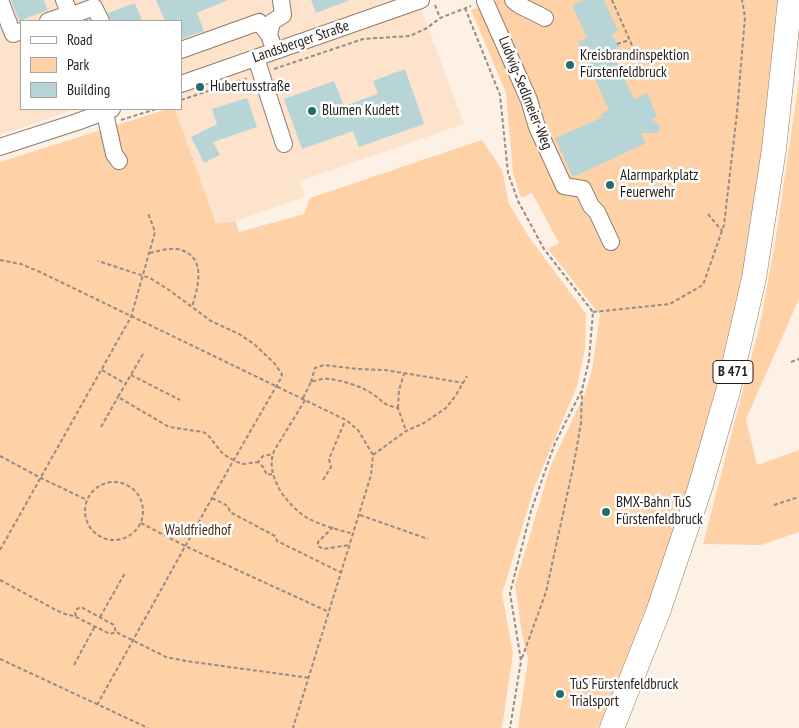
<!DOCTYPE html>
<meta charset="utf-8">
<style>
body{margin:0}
#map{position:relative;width:799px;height:728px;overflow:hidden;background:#fdf1e6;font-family:"PT Sans Narrow",sans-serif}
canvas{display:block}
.legend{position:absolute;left:20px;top:20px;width:162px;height:90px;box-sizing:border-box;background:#fff;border:1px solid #a7a5a2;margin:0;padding:6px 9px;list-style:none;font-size:15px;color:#241d17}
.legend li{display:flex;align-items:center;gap:10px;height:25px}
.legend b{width:25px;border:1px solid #a7a5a2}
</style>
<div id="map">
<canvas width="799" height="728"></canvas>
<ul class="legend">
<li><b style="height:6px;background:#fff"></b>Road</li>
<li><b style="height:14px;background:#fed1a7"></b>Park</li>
<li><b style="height:14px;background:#b7d5d7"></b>Building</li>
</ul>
</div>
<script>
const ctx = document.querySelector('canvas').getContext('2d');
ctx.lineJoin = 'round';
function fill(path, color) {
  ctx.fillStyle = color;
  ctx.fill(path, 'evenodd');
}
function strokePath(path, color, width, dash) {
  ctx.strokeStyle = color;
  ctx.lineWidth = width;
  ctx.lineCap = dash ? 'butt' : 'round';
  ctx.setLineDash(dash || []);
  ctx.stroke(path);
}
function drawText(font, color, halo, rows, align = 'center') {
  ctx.font = font + ' "PT Sans Narrow",sans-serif';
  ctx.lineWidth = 5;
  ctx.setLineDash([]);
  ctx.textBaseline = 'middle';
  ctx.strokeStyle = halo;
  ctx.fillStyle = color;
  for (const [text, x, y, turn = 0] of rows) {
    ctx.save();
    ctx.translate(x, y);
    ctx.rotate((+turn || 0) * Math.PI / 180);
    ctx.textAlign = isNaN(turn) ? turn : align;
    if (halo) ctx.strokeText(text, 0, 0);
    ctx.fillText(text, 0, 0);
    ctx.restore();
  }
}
const built = new Path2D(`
 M 0,0 L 418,0 L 464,124 L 300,181 L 305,197 L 235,221 L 216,225 L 175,109 L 181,109 L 181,21 L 21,21 L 21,109 L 76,109 L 0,135 Z`);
const green = new Path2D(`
 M 497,0 L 783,0 L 758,212 L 724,357 L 687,497 L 642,632 L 598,728 L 518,728 L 528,659 L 522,634 L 515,585 L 551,465 L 585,393 L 592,370 L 600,315 L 548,249 L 559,243 L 532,193 L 521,198 L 513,173 L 506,93 L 471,10 Z
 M 799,80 L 799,299 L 746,419 L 757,465 L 799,450 L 799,532 L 761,545 L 703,544 L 760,324 L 775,243 Z
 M 167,109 L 175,109 L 216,224 L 235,221 L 239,232 L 304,214 L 310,198 L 482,140 L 502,170 L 509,204 L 529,237 L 586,314 L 585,349 L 577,386 L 534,488 L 502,594 L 513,653 L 502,728 L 0,728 L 0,162 Z`);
const building = new Path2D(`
 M 11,0 L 44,0 L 48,10 L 19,21 Z
 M 156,0 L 228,0 L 197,13 L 204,31 L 181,39 L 181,21 L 165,21 Z
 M 311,0 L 348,0 L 348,1 L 316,13 Z
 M 584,0 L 604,0 L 618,31 L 612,34 L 619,46 L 612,52 L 634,99 L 647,93 L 657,116 L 652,119 L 660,126 L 660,130 L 657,133 L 641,133 L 646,143 L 573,177 L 555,138 L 603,117 L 601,114 L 609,110 L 578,42 L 587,38 L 572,5 Z
 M 135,3 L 142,21 L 111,21 L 108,13 Z
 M 405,69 L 424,124 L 359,147 L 353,131 L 302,149 L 284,99 L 334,81 L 344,106 L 378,94 L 373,81 Z
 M 247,98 L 257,127 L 213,142 L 220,155 L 204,163 L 191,137 L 217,124 L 212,109 Z`);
const path = new Path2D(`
 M 612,0 L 642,68 L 632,73
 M 435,5 L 440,18
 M 465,8 L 500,95 L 508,173 L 518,201 L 544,249 L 593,312 L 589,360 L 582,390 L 555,443 L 531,511 L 510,593 L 521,661 L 510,728
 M 617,44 L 629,40
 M 274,69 L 363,39 L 410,36 L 427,28 L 440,18 L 471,6
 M 181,100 L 248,78
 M 121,120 L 156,109
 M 708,214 L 722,231
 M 150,253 C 158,251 168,248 177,249 C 208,255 198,287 192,307
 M 0,260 L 21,264 L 40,272 L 346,420 L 358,430 L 373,455 L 371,475 L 293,728
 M 593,312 L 670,304 L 703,285 L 724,225 L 737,113 L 745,17 L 742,0
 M 143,354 L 118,397 L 169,427 L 203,432 L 208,435 L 223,454 L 237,462 L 244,464 L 258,462
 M 791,362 L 799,359
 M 102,370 L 126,384
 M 131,375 L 180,400
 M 311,382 L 315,368 L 324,365 L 358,369 L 385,370 L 464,383
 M 303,398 L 311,382 C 317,380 324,378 330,379 C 340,380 364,387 371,393 C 384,401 380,404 398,408 L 406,431
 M 305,400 L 274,451 C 264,476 288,507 309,519 C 323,526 339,530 354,534
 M 398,408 L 399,390 L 404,374
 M 101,427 L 118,397
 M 373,455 L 406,431 L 424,423 L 446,408 L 456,395 L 467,376
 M 0,456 L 41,478 L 87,500
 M 272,474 L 267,475 L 263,467 L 258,462 L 263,456 L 273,454
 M 323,480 L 331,467 L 329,459 L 345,421
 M85 511a29 29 0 1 1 58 0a29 29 0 1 1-58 0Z
 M 212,498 L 228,506 L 230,512 L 275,536 L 277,541 L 342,573
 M 774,505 L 799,497
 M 360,515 L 428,539
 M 141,523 L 185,546 L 329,612
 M 333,527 L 318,542 L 318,546 L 323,549 L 350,545
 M 0,550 L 131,317 L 155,232 L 148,213
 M 0,580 L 56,610 L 65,614 L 74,616 L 110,634 L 116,632 L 166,657 L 186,661 L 310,678
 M 76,616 L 75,613 L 77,609 L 81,607 L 114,625 L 116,632
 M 100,617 L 125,573
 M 522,658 L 546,592 L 574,463 L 581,423 L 582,391
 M 0,659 L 148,728
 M 74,665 L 95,626
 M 97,705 L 212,498 L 281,378 L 282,374 L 274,363 L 254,344 L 239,334 L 211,321 L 169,290 L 150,278 L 98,261`);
const minor = new Path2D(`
 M 0,0 L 13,34 L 21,31
 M 64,0 L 73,21
 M 513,0 L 519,5 L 545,18
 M 485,1 L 529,100 L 537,127 L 564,186 L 583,189 L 591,206 L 597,212 L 611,242
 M 70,16 L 94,7 L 101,21
 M 48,21 L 69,14
 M 269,35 L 272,22 L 283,15 L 281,0
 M 181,50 L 259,22 L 269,35 L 275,51
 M 256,58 L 284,144
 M 181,84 L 421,0
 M 104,109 L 114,154 L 119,161
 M 0,147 L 77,122 L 112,109`);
const highway = new Path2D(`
 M 612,728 L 658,612 L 700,488 L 728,391 L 754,278 L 774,149 L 790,0`);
const markers = [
 [570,65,5,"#216d72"],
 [200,87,5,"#216d72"],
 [312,111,5,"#216d72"],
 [610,185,5,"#216d72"],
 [606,512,5,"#216d72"],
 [560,694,5,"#216d72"]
];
const shields = [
 [733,372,40]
];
const shieldNames = [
 ["B 471",733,372]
];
const streetNames = [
 ["Landsberger Straße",301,42,-19],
 ["Ludwig-Sedlmeier-Weg",525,93,68]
];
const poiNames = [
 ["Kreisbrandinspektion",580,56],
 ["Fürstenfeldbruck",580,73],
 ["Hubertusstraße",210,87],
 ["Blumen Kudett",322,111],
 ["Alarmparkplatz",620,176],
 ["Feuerwehr",620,193],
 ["BMX-Bahn TuS",616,503],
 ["Fürstenfeldbruck",616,520],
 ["TuS Fürstenfeldbruck",570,685],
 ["Trialsport",570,702]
];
const parkNames = [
 ["Waldfriedhof",198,531]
];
fill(built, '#fde3cb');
fill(green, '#fed1a7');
fill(building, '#b7d5d7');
strokePath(minor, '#8d7b6b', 18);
strokePath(highway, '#8d7b6b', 25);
strokePath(path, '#968c83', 2, [4, 2.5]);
strokePath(minor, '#fff', 16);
strokePath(highway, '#fff', 24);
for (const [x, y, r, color] of markers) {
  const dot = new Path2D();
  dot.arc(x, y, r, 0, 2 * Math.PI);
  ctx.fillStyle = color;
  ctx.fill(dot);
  strokePath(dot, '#fff', 2);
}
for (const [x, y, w] of shields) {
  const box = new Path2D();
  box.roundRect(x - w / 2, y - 11.5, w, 23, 4);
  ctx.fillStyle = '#fff';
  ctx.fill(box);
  strokePath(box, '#241d17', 1);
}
drawText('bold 14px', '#241d17', null, shieldNames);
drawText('15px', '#241d17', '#fff', streetNames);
drawText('15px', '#241d17', '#fff', poiNames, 'left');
drawText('15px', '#482e14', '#fff', parkNames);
</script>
